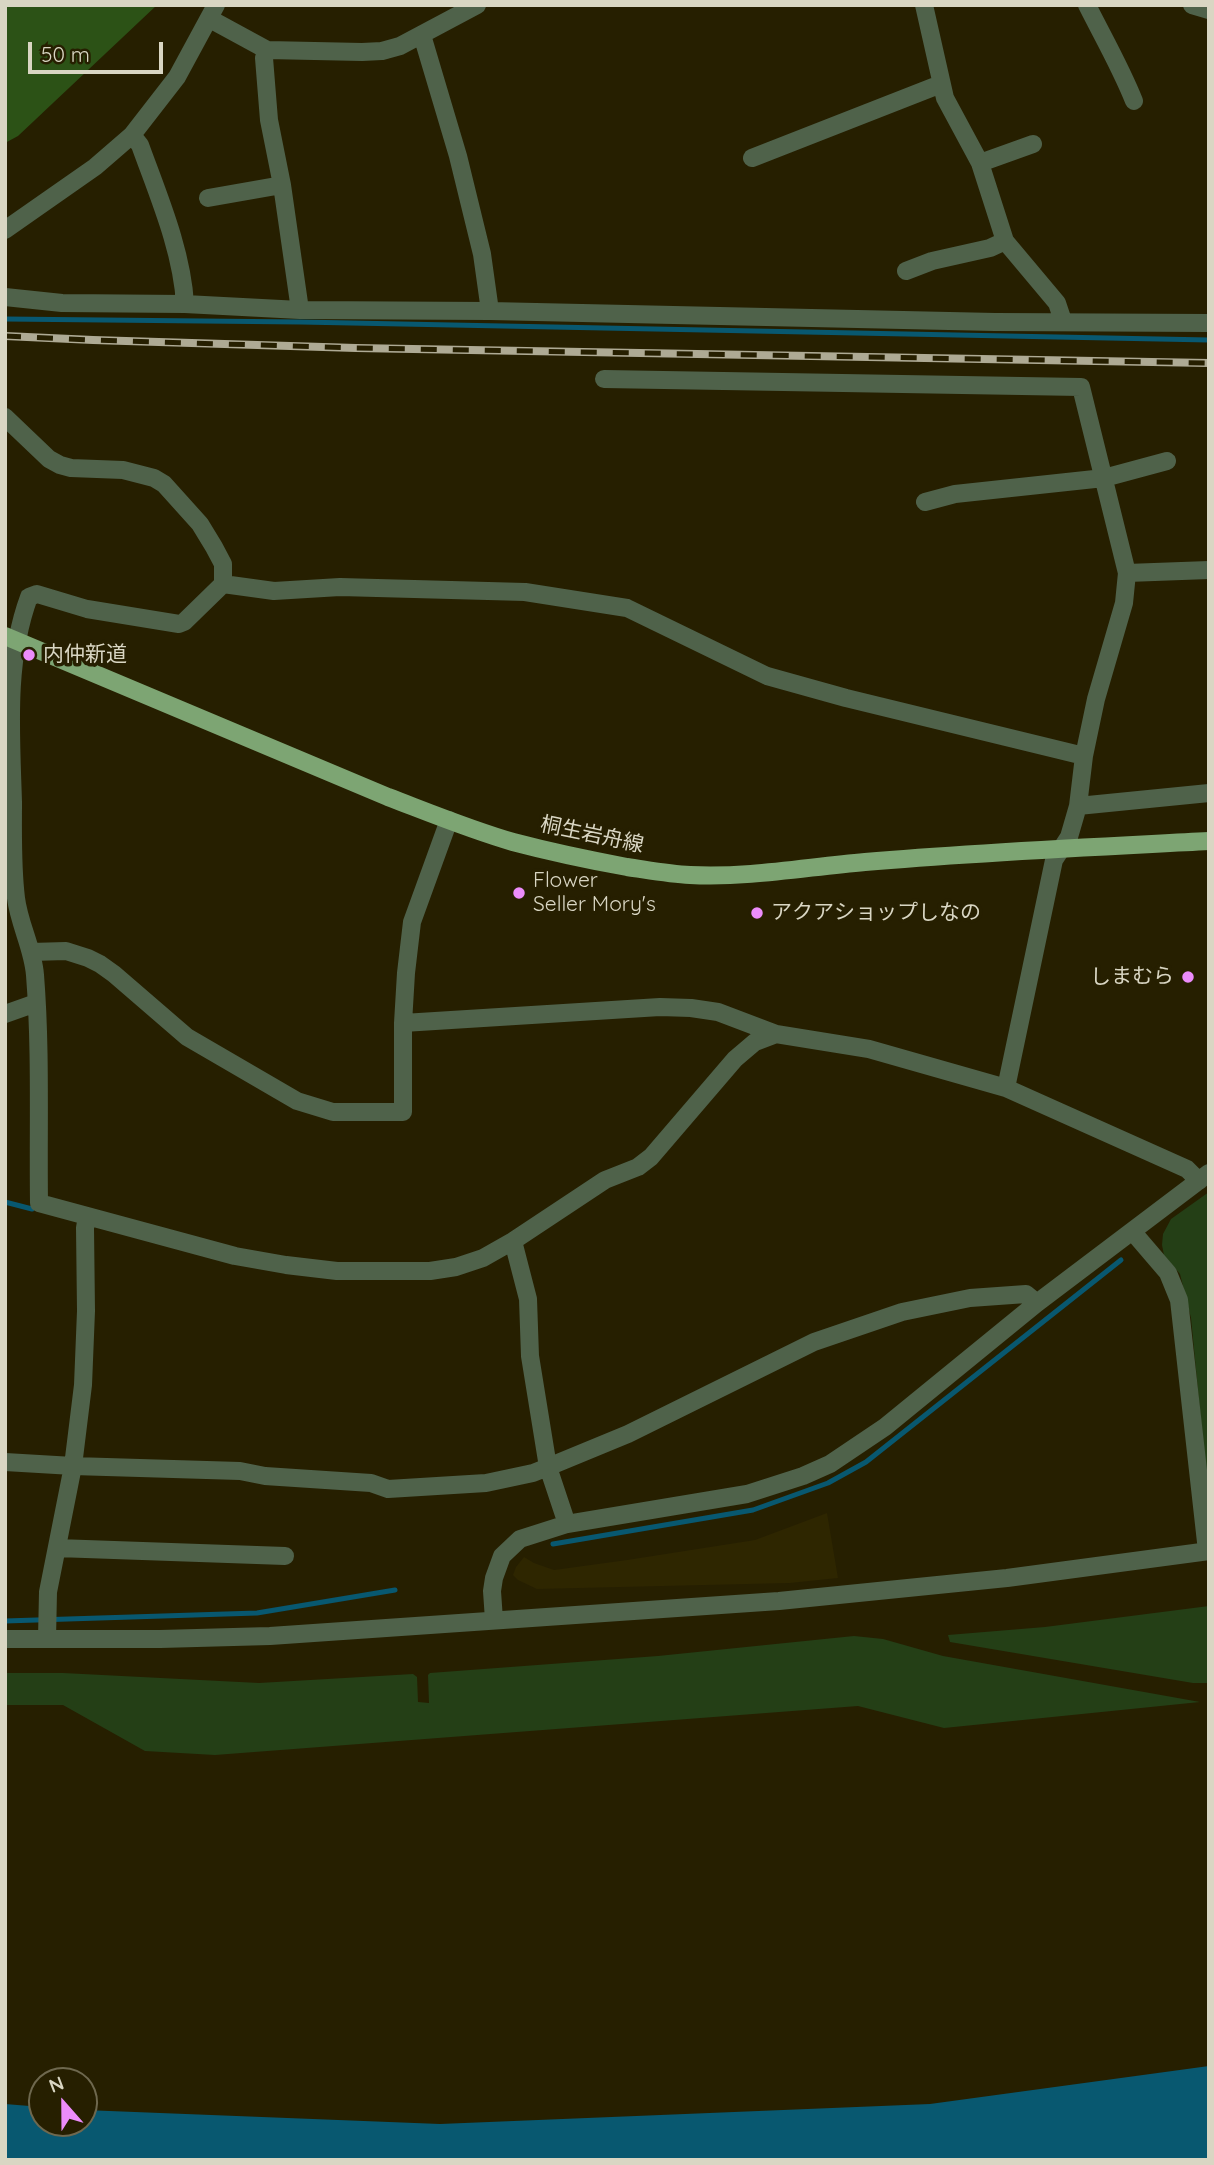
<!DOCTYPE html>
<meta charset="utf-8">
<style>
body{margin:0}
#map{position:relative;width:1214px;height:2165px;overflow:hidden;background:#261f00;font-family:Quicksand,sans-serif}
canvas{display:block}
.frame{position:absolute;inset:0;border:7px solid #d9d6c3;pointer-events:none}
.north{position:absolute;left:28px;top:2067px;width:70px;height:70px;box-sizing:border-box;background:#261f00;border:2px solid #6e684e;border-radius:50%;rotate:339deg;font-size:19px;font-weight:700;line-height:28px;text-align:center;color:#d9d6c3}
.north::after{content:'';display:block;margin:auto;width:24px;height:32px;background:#ec8cfb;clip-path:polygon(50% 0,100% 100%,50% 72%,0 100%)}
.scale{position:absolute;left:28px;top:42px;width:135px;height:32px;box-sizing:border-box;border:4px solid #d9d6c3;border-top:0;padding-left:9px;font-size:21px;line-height:24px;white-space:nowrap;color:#d9d6c3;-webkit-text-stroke:5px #261f00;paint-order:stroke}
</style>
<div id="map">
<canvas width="1214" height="2165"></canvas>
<div class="frame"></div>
<div class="north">N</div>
<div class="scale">50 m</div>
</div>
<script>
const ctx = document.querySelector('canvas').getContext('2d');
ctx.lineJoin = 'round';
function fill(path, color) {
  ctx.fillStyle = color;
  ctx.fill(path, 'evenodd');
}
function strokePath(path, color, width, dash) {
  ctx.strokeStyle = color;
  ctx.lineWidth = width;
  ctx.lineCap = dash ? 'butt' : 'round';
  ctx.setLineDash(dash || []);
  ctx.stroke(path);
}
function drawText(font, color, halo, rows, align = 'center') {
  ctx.font = font + ' Quicksand,"Noto Sans JP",sans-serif';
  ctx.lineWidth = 7;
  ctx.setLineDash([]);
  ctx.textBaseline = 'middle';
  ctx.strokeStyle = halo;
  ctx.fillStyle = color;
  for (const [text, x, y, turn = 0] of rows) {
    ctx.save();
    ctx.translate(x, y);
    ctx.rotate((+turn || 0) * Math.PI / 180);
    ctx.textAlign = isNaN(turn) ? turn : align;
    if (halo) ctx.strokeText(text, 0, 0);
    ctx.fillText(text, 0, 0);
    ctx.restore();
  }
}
const built = new Path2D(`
 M 827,1513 L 838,1578 L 790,1583 L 537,1589 L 518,1580 L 513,1575 L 516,1567 L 524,1557 L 534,1563 L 554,1570 L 627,1560 L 755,1540 Z`);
const green = new Path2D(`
 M 1209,1192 L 1209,1487 L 1206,1473 L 1191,1318 L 1180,1274 L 1164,1255 L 1162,1245 L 1163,1234 L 1171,1219 Z
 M 1209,1606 L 1209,1683 L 1193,1683 L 950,1642 L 948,1635 L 1045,1627 Z
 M 854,1636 L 883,1639 L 943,1656 L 1200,1702 L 944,1728 L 858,1706 L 215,1755 L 145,1751 L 63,1705 L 5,1705 L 5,1673 L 63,1673 L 259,1683 L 413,1674 L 417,1677 L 418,1702 L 429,1703 L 428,1675 L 430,1673 L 658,1656 Z`);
const forest = new Path2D(`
 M 5,5 L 157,5 L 18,136 L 5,143 Z`);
const water = new Path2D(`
 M 1209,2066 L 1209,2160 L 5,2160 L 5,2104 L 42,2107 L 42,2123 L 84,2123 L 84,2110 L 440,2124 L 930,2104 Z`);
const stream = new Path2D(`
 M 5,319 L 301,322 L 1209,340
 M 5,1202 L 32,1209
 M 553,1544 L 753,1510 L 828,1483 L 866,1462 L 1121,1260
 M 5,1621 L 257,1613 L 395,1590`);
const minor = new Path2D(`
 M 924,5 L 945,98 L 980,163 L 1005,241 L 1057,303 L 1063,321
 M 1087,5 C 1103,37 1121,68 1134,101
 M 1192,5 L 1209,10
 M 210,19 L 267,50 L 362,52 L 382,51 L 400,46 L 477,5
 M 422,35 L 458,156 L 482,254 L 490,311
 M 267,50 L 264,58 L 269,120 L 282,185 L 300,310
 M 132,135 L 140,145 C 158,195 182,250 185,304
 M 752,158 L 941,84
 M 980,163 L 1033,144
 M 208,198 L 282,185
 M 5,230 L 95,167 L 132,135 L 177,77 L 216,5
 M 906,271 L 932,261 L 990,248 L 1005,241
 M 5,297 L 62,303 L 185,304 L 300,310 L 490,311 L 995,322 L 1209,323
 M 604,379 L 1081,387 L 1127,573 L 1124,603 L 1096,699 L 1084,756 L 1078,806 L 1069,837 L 1054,860 L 1006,1088
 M 5,417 L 49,459 L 60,465 L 71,468 L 123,470 L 154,478 L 164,484 L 200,524 L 214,547 L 223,564 L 223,584 L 184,622 L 179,624 L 87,609 L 37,594 L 29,597 C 5,662 11,734 13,802 C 13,834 12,866 16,898 C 19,924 33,948 35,975 C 41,1051 38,1127 39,1203 L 235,1256 L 286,1265 L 337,1271 L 430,1271 L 456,1267 L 483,1258 L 513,1241 L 605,1180 L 638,1167 L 651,1157 L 735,1059 L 755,1042 L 776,1034
 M 925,502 L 955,494 L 1104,478 L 1167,461
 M 1127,573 L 1209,570
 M 223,584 L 274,591 L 340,587 L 525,592 L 627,608 L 767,676 L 846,698 L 1084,756
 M 1078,806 L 1209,793
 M 31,952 L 66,951 L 88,958 L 100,964 L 114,974 L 187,1037 L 297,1101 L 333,1112 L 403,1112 L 403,1023 L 406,973 L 412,922 L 449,820
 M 5,1014 L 36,1003
 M 403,1023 L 660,1007 L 691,1008 L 718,1012 L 776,1034 L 869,1049 L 1006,1088 L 1187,1169 L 1199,1181
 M 1132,1231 L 1168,1273 L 1179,1300 L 1207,1551
 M 513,1241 L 528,1299 L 530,1356 L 548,1467 L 628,1434 L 814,1342 L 902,1312 L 970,1298 L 1026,1294 L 1037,1303
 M 5,1462 L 73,1466 L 240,1471 L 265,1476 L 371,1483 L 388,1489 L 486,1483 L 533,1473 L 548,1467 L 567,1524
 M 57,1548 L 285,1556
 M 494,1620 L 492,1591 L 494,1578 L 502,1556 L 520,1539 L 567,1524 L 747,1494 L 803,1476 L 830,1464 L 885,1427 L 1037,1303 L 1209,1173
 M 5,1639 L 160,1639 L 270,1636 L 779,1601 L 1007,1578 L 1209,1551
 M 47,1639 L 48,1592 L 73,1466 L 83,1385 L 86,1311 L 85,1228 L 87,1216`);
const major = new Path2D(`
 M 5,636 L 388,797 C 430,813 471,830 513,842 C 551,852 589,860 627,867 C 648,870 669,874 690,875 C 749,878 806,867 865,862 C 979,852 1094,847 1209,841`);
const rail = new Path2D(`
 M 5,336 L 93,340 L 356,348 L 1209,363`);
const markers = [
 [29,655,7,"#ec8cfb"],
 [519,893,7,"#ec8cfb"],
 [757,913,7,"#ec8cfb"],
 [1188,977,7,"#ec8cfb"]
];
const poiNames = [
 ["内仲新道",43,655],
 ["Flower",533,881],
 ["Seller Mory's",533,905],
 ["アクアショップしなの",771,913],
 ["しまむら",1174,977,"right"]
];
const streetNames = [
 ["桐生岩舟線",592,835,12]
];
fill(built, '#2e2600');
fill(green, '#243f16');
fill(forest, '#2c5216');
fill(water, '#085870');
strokePath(stream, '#085870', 5);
strokePath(minor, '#4f624a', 18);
strokePath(major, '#7da573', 18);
strokePath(rail, '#aeaa94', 8);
strokePath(rail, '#261f00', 5, [16]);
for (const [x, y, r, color] of markers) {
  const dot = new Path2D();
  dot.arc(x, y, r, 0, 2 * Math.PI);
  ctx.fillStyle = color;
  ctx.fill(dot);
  strokePath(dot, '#261f00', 2.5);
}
drawText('21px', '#d9d6c3', '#261f00', poiNames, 'left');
drawText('21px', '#d9d6c3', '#261f00', streetNames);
</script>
